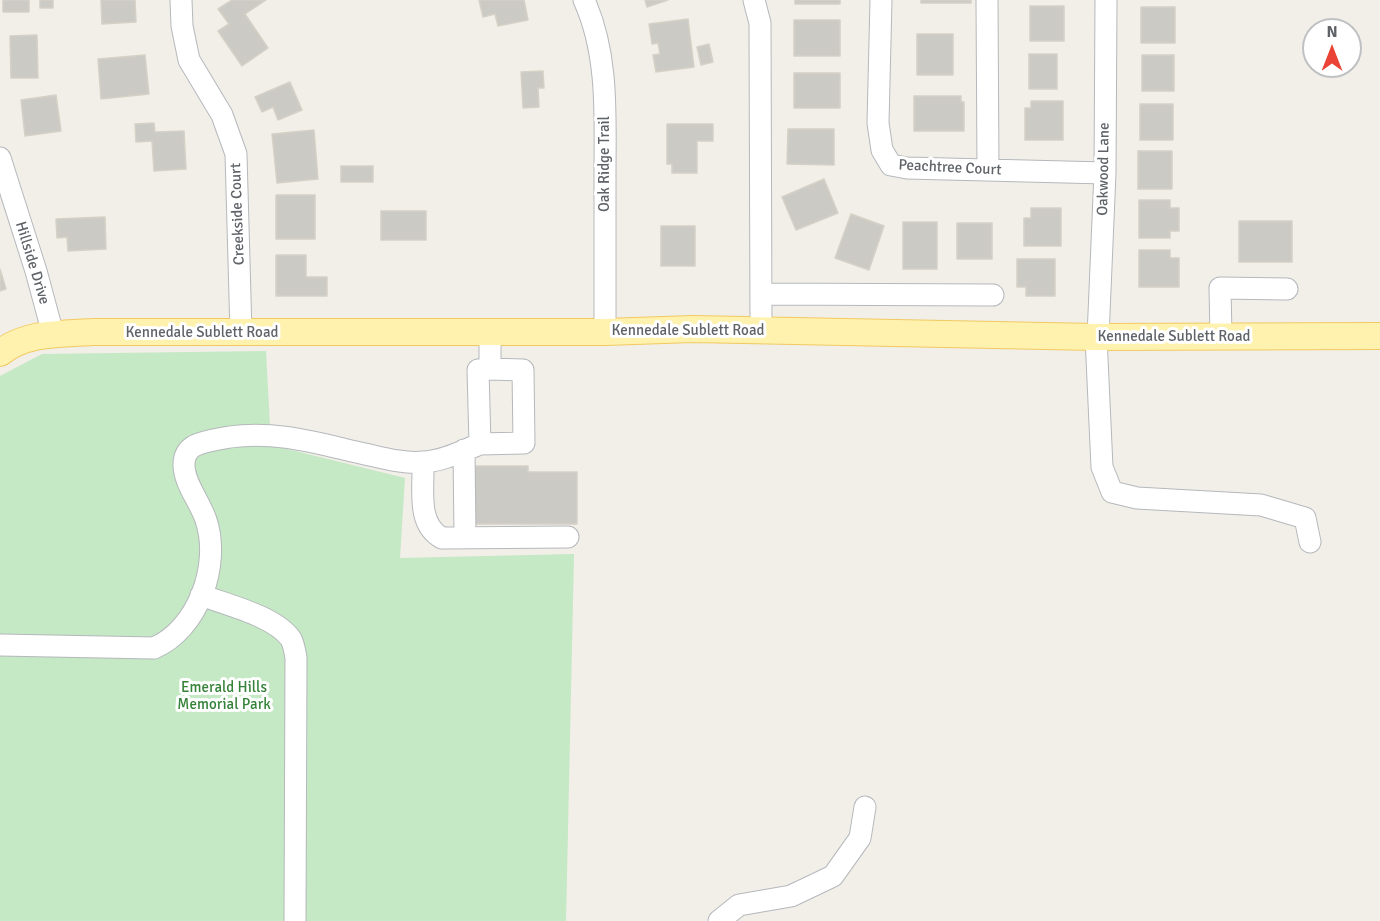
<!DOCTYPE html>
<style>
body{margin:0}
#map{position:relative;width:1380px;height:921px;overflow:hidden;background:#f1efe8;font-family:Signika,sans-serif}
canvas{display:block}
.north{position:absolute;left:1302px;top:18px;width:60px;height:60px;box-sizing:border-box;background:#fff;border:2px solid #bfc1c3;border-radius:50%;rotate:0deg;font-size:16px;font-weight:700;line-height:24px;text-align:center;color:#5f6368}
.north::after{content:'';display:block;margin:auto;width:21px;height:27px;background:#ea4335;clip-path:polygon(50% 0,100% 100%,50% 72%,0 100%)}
</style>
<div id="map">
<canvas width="1380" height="921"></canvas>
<div class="north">N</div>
</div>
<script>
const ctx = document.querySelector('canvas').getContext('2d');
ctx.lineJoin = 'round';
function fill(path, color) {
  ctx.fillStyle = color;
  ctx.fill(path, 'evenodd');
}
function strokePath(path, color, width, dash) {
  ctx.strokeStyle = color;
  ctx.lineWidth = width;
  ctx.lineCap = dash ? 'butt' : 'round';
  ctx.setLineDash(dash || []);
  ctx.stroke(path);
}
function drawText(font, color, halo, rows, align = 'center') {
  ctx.font = font + ' Signika,sans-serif';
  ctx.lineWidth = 6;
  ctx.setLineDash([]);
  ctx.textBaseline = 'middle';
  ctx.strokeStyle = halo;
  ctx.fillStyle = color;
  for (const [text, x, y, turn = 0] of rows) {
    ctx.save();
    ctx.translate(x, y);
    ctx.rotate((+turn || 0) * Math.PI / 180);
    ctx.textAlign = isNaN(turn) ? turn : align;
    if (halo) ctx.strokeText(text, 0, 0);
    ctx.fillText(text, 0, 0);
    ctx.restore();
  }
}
const green = new Path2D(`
 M 266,351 L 271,445 L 405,478 L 400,558 L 574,554 L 566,921 L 0,921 L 0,376 L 42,354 Z`);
const building = new Path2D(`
 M 3,0 L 29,0 L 29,12 L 3,12 Z
 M 40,0 L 53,0 L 53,8 L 40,8 Z
 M 101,0 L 135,0 L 136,22 L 102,24 Z
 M 232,0 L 266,0 L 245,14 L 268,48 L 242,66 L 218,31 L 229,24 L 218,9 Z
 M 479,0 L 524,0 L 528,20 L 498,26 L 495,14 L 483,17 Z
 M 645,0 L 668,0 L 647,7 Z
 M 795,0 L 840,0 L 840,4 L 795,4 Z
 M 921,0 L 971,0 L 971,3 L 921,3 Z
 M 1030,6 L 1064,6 L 1064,41 L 1030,41 Z
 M 1141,7 L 1175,7 L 1175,43 L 1141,43 Z
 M 688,19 L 694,67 L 656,72 L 653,55 L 660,54 L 658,43 L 652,44 L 649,24 Z
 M 794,20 L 840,20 L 840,56 L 794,56 Z
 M 917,34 L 953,34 L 953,75 L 917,75 Z
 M 37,35 L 38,78 L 11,78 L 10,36 Z
 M 709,44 L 713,62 L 701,65 L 697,47 Z
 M 1029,54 L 1057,54 L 1057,89 L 1029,89 Z
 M 145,55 L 149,94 L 101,99 L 98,59 Z
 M 1142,55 L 1174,55 L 1174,91 L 1142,91 Z
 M 543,71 L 544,88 L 538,88 L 539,107 L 523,108 L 521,72 Z
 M 794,73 L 840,73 L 840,108 L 794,108 Z
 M 290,82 L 302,110 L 278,120 L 273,107 L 262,112 L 255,97 Z
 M 56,95 L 61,131 L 25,136 L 21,100 Z
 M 914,96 L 961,96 L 961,102 L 964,102 L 964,131 L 914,131 Z
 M 1031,101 L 1063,101 L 1063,140 L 1025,140 L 1025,108 L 1031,108 Z
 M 1140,104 L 1173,104 L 1173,140 L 1140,140 Z
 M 154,123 L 155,132 L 184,131 L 186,169 L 154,171 L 152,141 L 136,142 L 135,124 Z
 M 667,124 L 713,124 L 713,141 L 697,141 L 697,173 L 672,173 L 672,164 L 667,164 Z
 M 788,129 L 834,129 L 834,165 L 787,164 Z
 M 314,130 L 318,179 L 277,183 L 272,134 Z
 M 1138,151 L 1172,151 L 1172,189 L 1138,189 Z
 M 341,166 L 373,166 L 373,182 L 341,182 Z
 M 824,179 L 838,213 L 796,230 L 782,197 Z
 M 276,195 L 315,195 L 315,239 L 276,239 Z
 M 1139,200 L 1170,200 L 1170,208 L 1179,208 L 1179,231 L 1170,231 L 1170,238 L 1139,238 Z
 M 1031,208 L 1061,208 L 1061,246 L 1024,246 L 1024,218 L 1031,218 Z
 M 381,211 L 426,211 L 426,240 L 381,240 Z
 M 851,214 L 884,226 L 869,270 L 835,258 Z
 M 105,217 L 106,249 L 68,251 L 67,237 L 57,238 L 56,219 Z
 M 1239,221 L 1292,221 L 1292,262 L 1239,262 Z
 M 903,222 L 937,222 L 937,269 L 903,269 Z
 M 957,223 L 992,223 L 992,259 L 957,259 Z
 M 661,226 L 695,226 L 695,266 L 661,266 Z
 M 1139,250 L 1170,250 L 1170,258 L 1179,258 L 1179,287 L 1139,287 Z
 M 276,255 L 306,255 L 306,277 L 327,277 L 327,296 L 276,296 Z
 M 1017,259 L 1055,259 L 1055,296 L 1026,296 L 1026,287 L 1017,287 Z
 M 0,269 L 6,289 L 0,291 Z
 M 475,466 L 528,466 L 528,472 L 577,472 L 577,524 L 475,524 Z`);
const minor = new Path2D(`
 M 181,0 L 182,26 L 189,60 L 222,115 L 236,154 L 241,333
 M 584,0 C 609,55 605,117 605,176 C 605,228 605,280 605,332
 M 754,0 L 760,23 L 761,331
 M 881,0 L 878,123 L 882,150 L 891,165 L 907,168 L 1105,173
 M 987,0 L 988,170
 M 0,158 L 36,271 L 53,334
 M 761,294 L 993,295
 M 490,332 L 490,369
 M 1221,336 L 1220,288 L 1287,289
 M 1096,337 L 1102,467 L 1112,492 L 1137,498 L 1261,505 L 1305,518 L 1310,542
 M 1098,337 L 1105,173 L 1106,0
 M 490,369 L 523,370 L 524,443 L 480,444 L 478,370 Z
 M 464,450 L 465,538
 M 423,462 C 424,488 416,524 442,538 L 568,537
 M 201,595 C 227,605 275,616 291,639 C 294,645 295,652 296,658 L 295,921
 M 0,645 L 154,648 C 198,629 221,565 206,520 C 200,502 184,483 184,465 C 184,457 187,450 194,446 C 204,441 219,439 230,437 C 276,430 320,444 365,454 C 383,458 404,464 423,462 C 443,461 462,451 480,444
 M 719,921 L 739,905 L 791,896 L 833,876 L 860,838 L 865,807`);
const major = new Path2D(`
 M 0,353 C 26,332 61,334 93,332 L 605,332 L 693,329 L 1096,337 L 1380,336`);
const streetNames = [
 ["Oak Ridge Trail",605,164,-90],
 ["Peachtree Court",950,168,3],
 ["Oakwood Lane",1104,169,-89],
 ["Creekside Court",238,214,-92],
 ["Hillside Drive",32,263,73],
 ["Kennedale Sublett Road",688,331],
 ["Kennedale Sublett Road",202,333],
 ["Kennedale Sublett Road",1174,337]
];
const parkNames = [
 ["Emerald Hills",224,688],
 ["Memorial Park",224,705]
];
fill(green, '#c5e8c5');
fill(building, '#cccac5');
strokePath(building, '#d6d1c6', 1.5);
strokePath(minor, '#b5b8bc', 23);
strokePath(major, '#f2c960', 28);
strokePath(minor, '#fff', 21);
strokePath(major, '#fff2af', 26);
drawText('15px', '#5f6368', '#fff', streetNames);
drawText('15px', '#348238', '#fff', parkNames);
</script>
